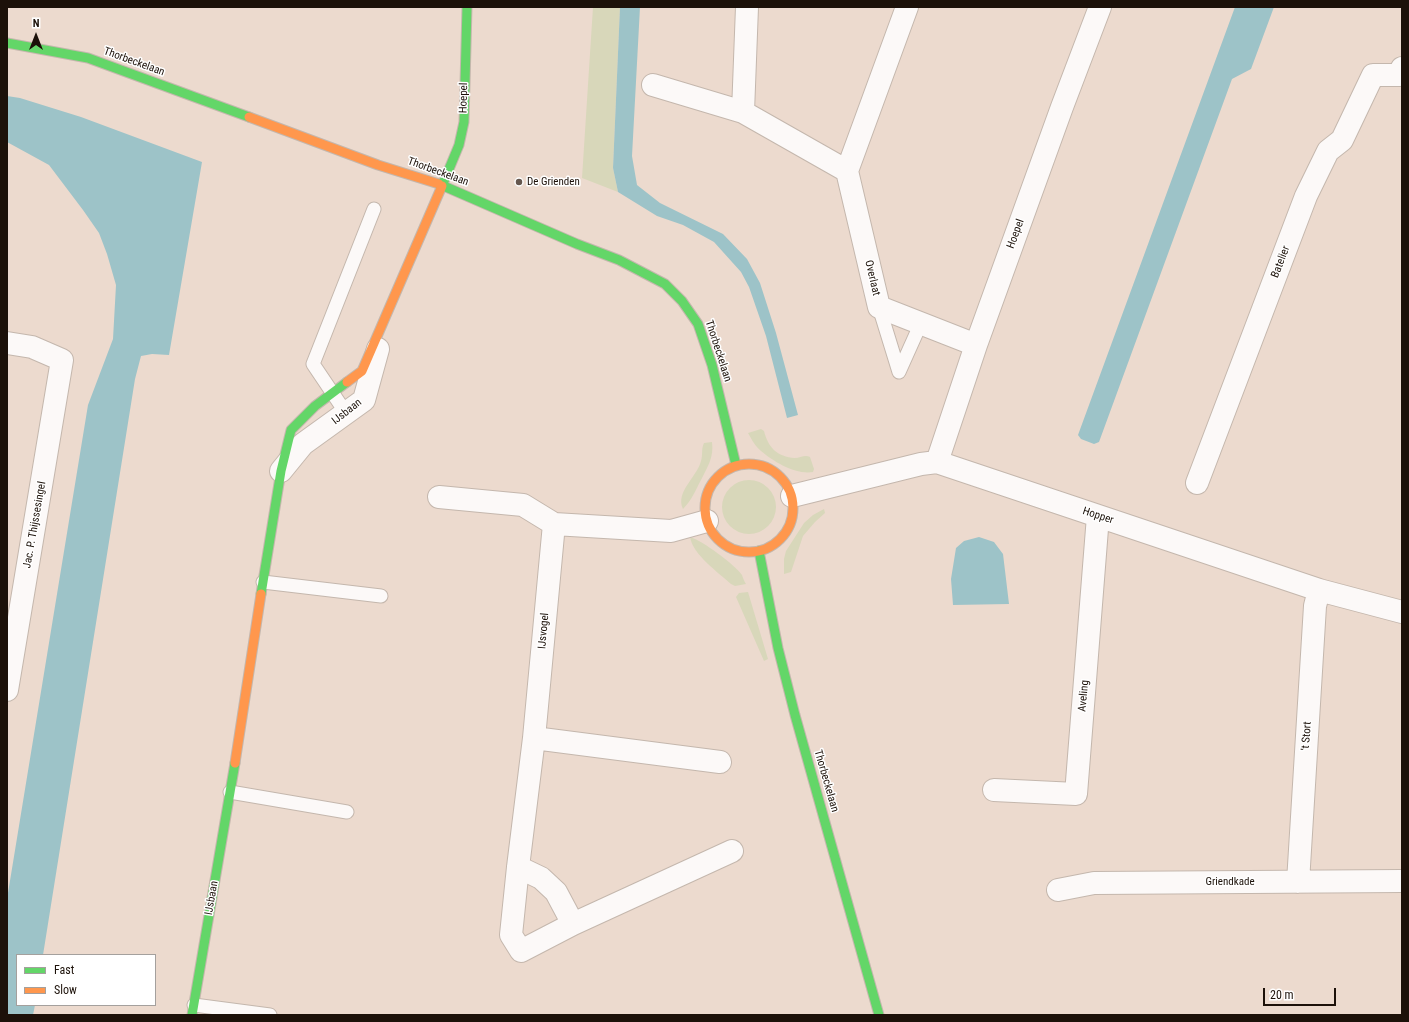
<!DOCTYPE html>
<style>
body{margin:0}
#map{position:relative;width:1409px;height:1022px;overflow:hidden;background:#ecdace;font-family:"Roboto Condensed",sans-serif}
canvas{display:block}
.frame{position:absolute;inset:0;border:8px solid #1c1109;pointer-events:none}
.legend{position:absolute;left:16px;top:954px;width:140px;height:52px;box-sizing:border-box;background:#fff;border:1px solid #a4a09d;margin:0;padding:5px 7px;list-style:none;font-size:12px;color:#1c1109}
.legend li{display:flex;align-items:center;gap:8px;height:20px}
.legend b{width:20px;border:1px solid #a4a09d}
.north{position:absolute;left:16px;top:16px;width:40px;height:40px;-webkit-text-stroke:3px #fff;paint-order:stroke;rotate:0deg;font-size:11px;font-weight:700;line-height:16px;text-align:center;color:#1c1109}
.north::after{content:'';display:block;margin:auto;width:14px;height:18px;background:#1c1109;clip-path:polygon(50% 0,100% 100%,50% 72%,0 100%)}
.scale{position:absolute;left:1263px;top:988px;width:73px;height:18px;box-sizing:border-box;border:2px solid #1c1109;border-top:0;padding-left:5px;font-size:12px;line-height:14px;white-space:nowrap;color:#1c1109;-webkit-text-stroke:3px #fff;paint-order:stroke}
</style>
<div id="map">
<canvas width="1409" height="1022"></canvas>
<div class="frame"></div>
<ul class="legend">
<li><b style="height:5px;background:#63d668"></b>Fast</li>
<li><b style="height:5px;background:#ff974d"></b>Slow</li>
</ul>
<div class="north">N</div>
<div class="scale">20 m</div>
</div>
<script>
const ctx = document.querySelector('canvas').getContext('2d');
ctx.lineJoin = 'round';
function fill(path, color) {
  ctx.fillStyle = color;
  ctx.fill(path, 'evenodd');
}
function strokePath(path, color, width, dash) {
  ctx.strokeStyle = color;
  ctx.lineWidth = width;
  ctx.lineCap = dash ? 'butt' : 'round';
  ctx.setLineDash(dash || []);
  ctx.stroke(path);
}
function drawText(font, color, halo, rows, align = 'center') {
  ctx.font = font + ' "Roboto Condensed",sans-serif';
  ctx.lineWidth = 3;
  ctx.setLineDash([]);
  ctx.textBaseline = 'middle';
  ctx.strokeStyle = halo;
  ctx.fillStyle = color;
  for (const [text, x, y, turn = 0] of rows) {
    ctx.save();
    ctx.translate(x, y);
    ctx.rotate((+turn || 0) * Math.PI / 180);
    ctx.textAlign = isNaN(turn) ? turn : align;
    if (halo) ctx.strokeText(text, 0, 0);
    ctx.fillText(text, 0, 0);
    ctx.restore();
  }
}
const green = new Path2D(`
 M 593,7 L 620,7 L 613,168 L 618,192 L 582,178 Z
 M 761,429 L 764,431 C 768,447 777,457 795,458 C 800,458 805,454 810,457 L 814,469 L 813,472 C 796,475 774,462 761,451 C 755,446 752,440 748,433 Z
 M 712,442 C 714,457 708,466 701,480 C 695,491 692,500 683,509 C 675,492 697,477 701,461 C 703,455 701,449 704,443 Z
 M722 507a27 27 0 1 1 54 0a27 27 0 1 1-54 0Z
 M 824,509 L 825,513 L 815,522 L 803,536 L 791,572 L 784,574 L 784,559 L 786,551 L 804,523 L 813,515 Z
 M 690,537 C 703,541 734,564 742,575 C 743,578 744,581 746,584 L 735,586 L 731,584 C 718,572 693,555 690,537 Z
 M 748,592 L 768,659 L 764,661 L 736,597 L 739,593 Z`);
const water = new Path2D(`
 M 620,7 L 640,7 L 632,156 L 637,185 L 660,203 L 723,234 L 747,259 L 760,283 L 776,333 L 798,415 L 787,418 L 766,336 L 749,287 L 741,272 L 714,242 L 683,225 L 657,216 L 618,192 L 613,168 Z
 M 1235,7 L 1274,7 L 1251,69 L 1232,79 L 1099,442 L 1094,444 L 1081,439 L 1078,435 Z
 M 7,96 L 20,98 L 81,117 L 202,162 L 169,355 L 152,354 L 141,356 L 135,379 L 43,955 L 17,955 L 17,1005 L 35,1005 L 33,1015 L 7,1015 L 7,899 L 88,405 L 113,339 L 116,285 L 107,254 L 99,233 L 83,210 L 49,165 L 7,142 Z
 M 979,537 L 994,542 L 1003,554 L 1009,604 L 953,605 L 951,579 L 956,548 L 964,541 Z`);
const lane = new Path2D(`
 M 879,307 L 899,372 L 921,323
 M 346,413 L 313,364 L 374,209
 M 263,582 L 381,596
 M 230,792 L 347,812
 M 194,1005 L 270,1015`);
const street = new Path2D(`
 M 747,7 L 743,112 L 847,171 L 879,307 L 976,345
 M 653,85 L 743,112
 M 847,171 L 907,7
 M 7,343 L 32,347 L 62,360 L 7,690
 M 937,462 L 976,345 L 1062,107 L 1100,7
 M 281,471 L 303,444 L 364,400 L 378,349
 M 1197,483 L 1306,196 L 1328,151 L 1342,140 L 1373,75 L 1400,75 L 1402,68
 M 792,496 L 921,464 L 937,462 L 1319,590 L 1402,612
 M 439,497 L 523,505 L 554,524 L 671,531 L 707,521
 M 554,524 L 534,738 L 518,867 L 511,935 L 521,951 L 573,924 L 732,851
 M 534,738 L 720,762
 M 994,790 L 1076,794 L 1098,516
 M 518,867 L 541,878 L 556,892 L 573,924
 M 1298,882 L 1315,606 L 1319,590
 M 1058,890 L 1094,883 L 1402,881`);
const fast = new Path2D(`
 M 7,43 L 88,58 L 249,117
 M 439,184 L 577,244 L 619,260 L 665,284 L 682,301 L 698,324 L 712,365 L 736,465
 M 442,186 L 459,145 L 464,122 L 467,7
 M 759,551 L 778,648 L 795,715 L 879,1015
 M 261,594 L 281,471 L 291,430 L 315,406 L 347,382
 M 192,1015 L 235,763`);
const slow = new Path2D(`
 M 249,117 L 378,165 L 439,184
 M 347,382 L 362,371 L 442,186
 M705 508a44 44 0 1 1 88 0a44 44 0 1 1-88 0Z
 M 235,763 L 261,594`);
const markers = [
 [519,182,4,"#65574e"]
];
const streetNames = [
 ["Thorbeckelaan",134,62,20],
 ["Hoepel",464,98,-89],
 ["Thorbeckelaan",438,172,20],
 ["Hoepel",1016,234,-70],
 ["Batelier",1281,262,-69],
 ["Overlaat",872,278,77],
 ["Thorbeckelaan",718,351,72],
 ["IJsbaan",347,412,-38],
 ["Hopper",1098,516,18],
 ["Jac. P. Thijssesingel",35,525,-80],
 ["IJsvogel",544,631,-85],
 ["Aveling",1084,696,-85],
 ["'t Stort",1307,736,-86],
 ["Thorbeckelaan",826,781,74],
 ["Griendkade",1230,882],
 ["IJsbaan",212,898,-80]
];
const poiNames = [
 ["De Grienden",527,182]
];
fill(green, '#d8d7ba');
fill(water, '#9dc3c8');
strokePath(lane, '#c4b7ad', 15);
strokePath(street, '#c4b7ad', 24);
strokePath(fast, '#c4b7ad', 11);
strokePath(slow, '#c4b7ad', 11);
strokePath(lane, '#fcf9f8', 13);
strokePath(street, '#fcf9f8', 22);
strokePath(fast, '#63d668', 9);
strokePath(slow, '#ff974d', 9);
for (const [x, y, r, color] of markers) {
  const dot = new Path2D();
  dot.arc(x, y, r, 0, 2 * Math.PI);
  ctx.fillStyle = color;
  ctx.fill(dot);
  strokePath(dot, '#fff', 1.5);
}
drawText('11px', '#1c1109', '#fff', streetNames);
drawText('11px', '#1c1109', '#fff', poiNames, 'left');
</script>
